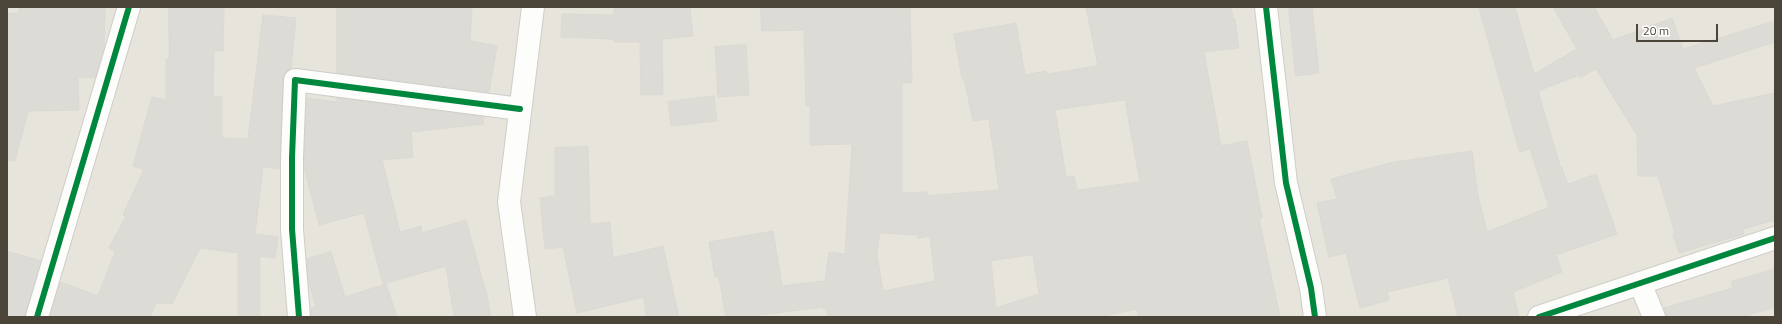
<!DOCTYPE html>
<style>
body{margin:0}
#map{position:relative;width:1782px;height:324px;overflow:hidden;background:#f3f2ee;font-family:"Titillium Web",sans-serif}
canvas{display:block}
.frame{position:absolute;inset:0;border:8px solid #4b4438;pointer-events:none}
.scale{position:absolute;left:1636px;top:24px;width:82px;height:18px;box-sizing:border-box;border:2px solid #4b4438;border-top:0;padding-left:5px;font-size:12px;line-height:14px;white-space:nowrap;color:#4b4438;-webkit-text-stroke:3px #fff;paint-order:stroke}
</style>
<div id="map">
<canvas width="1782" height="324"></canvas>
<div class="frame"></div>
<div class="scale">20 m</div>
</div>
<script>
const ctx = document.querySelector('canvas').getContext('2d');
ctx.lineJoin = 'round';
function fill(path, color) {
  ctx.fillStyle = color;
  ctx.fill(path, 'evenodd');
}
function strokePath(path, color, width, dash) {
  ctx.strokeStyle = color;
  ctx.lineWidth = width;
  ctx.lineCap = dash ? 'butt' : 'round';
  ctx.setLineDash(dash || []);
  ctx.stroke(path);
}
const residential = new Path2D(`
 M 7,7 L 1775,7 L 1775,317 L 7,317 Z`);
const building = new Path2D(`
 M 19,7 L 105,7 L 104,47 L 95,78 L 78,77 L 79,110 L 28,111 L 15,161 L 7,160 L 7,13 L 19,13 Z
 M 169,7 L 224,7 L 223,51 L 214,51 L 213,97 L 222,96 L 222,138 L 248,139 L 263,15 L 296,18 L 291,68 L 285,73 L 283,80 L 280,169 L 263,167 L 255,234 L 278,237 L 275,258 L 260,256 L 260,317 L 238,317 L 238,253 L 200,248 L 172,304 L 156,303 L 150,317 L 50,317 L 60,282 L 98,296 L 115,252 L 109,248 L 126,216 L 123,215 L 144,169 L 133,166 L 152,97 L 166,100 L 166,59 L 169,59 Z
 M 337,7 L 472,7 L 470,41 L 497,46 L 489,92 L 337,73 Z
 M 690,7 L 693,36 L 662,39 L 663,95 L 641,95 L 640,42 L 614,42 L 614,39 L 561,37 L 562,14 L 614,15 L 614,8 Z
 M 761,7 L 910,7 L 912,83 L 902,83 L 902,193 L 927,192 L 927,196 L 999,190 L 989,119 L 973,121 L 964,78 L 962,79 L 954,34 L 1016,23 L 1025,75 L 1046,71 L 1047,74 L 1098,66 L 1086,7 L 1231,7 L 1233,19 L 1235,19 L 1239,48 L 1204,52 L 1221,146 L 1247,141 L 1262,218 L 1259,219 L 1280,317 L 1138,317 L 1137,309 L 1099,317 L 828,317 L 826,308 L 823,309 L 823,307 L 743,317 L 726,317 L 719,277 L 715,277 L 709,242 L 773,231 L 782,286 L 825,281 L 829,252 L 845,254 L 852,144 L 810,145 L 810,105 L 806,106 L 804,30 L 762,31 ZM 1125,100 L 1140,182 L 1077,190 L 1074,176 L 1066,177 L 1055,110 ZM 880,233 L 918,235 L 918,238 L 930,236 L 935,281 L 883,291 L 877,255 ZM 1033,255 L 1039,294 L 996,308 L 991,261 Z
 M 1289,7 L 1312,7 L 1319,73 L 1296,76 Z
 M 1479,7 L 1515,7 L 1534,74 L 1577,49 L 1553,7 L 1594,7 L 1613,40 L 1672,18 L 1683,49 L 1775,21 L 1775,42 L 1694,68 L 1713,106 L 1775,93 L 1775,220 L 1743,229 L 1744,234 L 1679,253 L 1673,234 L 1675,233 L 1658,176 L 1638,176 L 1637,135 L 1596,69 L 1580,78 L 1579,75 L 1538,91 L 1560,166 L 1561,166 L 1568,184 L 1596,174 L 1617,234 L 1556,255 L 1562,272 L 1513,292 L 1519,317 L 1458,317 L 1448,278 L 1387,292 L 1389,300 L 1360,308 L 1346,253 L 1329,257 L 1317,203 L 1337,199 L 1331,179 L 1394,162 L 1472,151 L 1478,196 L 1487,232 L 1549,207 L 1530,149 L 1520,152 Z
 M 746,45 L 749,95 L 718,97 L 715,47 Z
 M 714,96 L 717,121 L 671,126 L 668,102 Z
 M 307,98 L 337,102 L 337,98 L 484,117 L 483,124 L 411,132 L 413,157 L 382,160 L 400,232 L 421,226 L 422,233 L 466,220 L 485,289 L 486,289 L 491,317 L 454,317 L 446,266 L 383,284 L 364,213 L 319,225 L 304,167 Z
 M 588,147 L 590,224 L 610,222 L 613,258 L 663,246 L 679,317 L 646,317 L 644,297 L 577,313 L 563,247 L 545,249 L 540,198 L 555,196 L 555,148 Z
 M 7,251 L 41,261 L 25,317 L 7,317 Z
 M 331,252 L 345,297 L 386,284 L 397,317 L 311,317 L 311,308 L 316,307 L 309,283 L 307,259 Z
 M 1775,269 L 1775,307 L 1742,317 L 1666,317 L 1664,308 L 1733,288 L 1731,282 Z`);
const minor = new Path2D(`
 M 1266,7 L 1286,183 L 1311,288 L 1315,317
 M 1640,283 L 1654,317
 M 37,317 L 129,7
 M 299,317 L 292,229 L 292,158 L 295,80 L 520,109
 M 525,317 L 509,202 L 533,7
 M 1539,317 L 1775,238`);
const cycleway = new Path2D(`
 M 1266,7 L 1286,183 L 1311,288 L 1315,317
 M 37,317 L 129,7
 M 299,317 L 292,229 L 292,158 L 295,80 L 520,109
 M 1539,317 L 1775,238`);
fill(residential, '#e7e4db');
fill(building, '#dddbd6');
strokePath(building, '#dcd9d4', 1);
strokePath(minor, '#cfcdc8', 24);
strokePath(minor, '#fdfdfc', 22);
strokePath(cycleway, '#00873e', 6);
</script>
